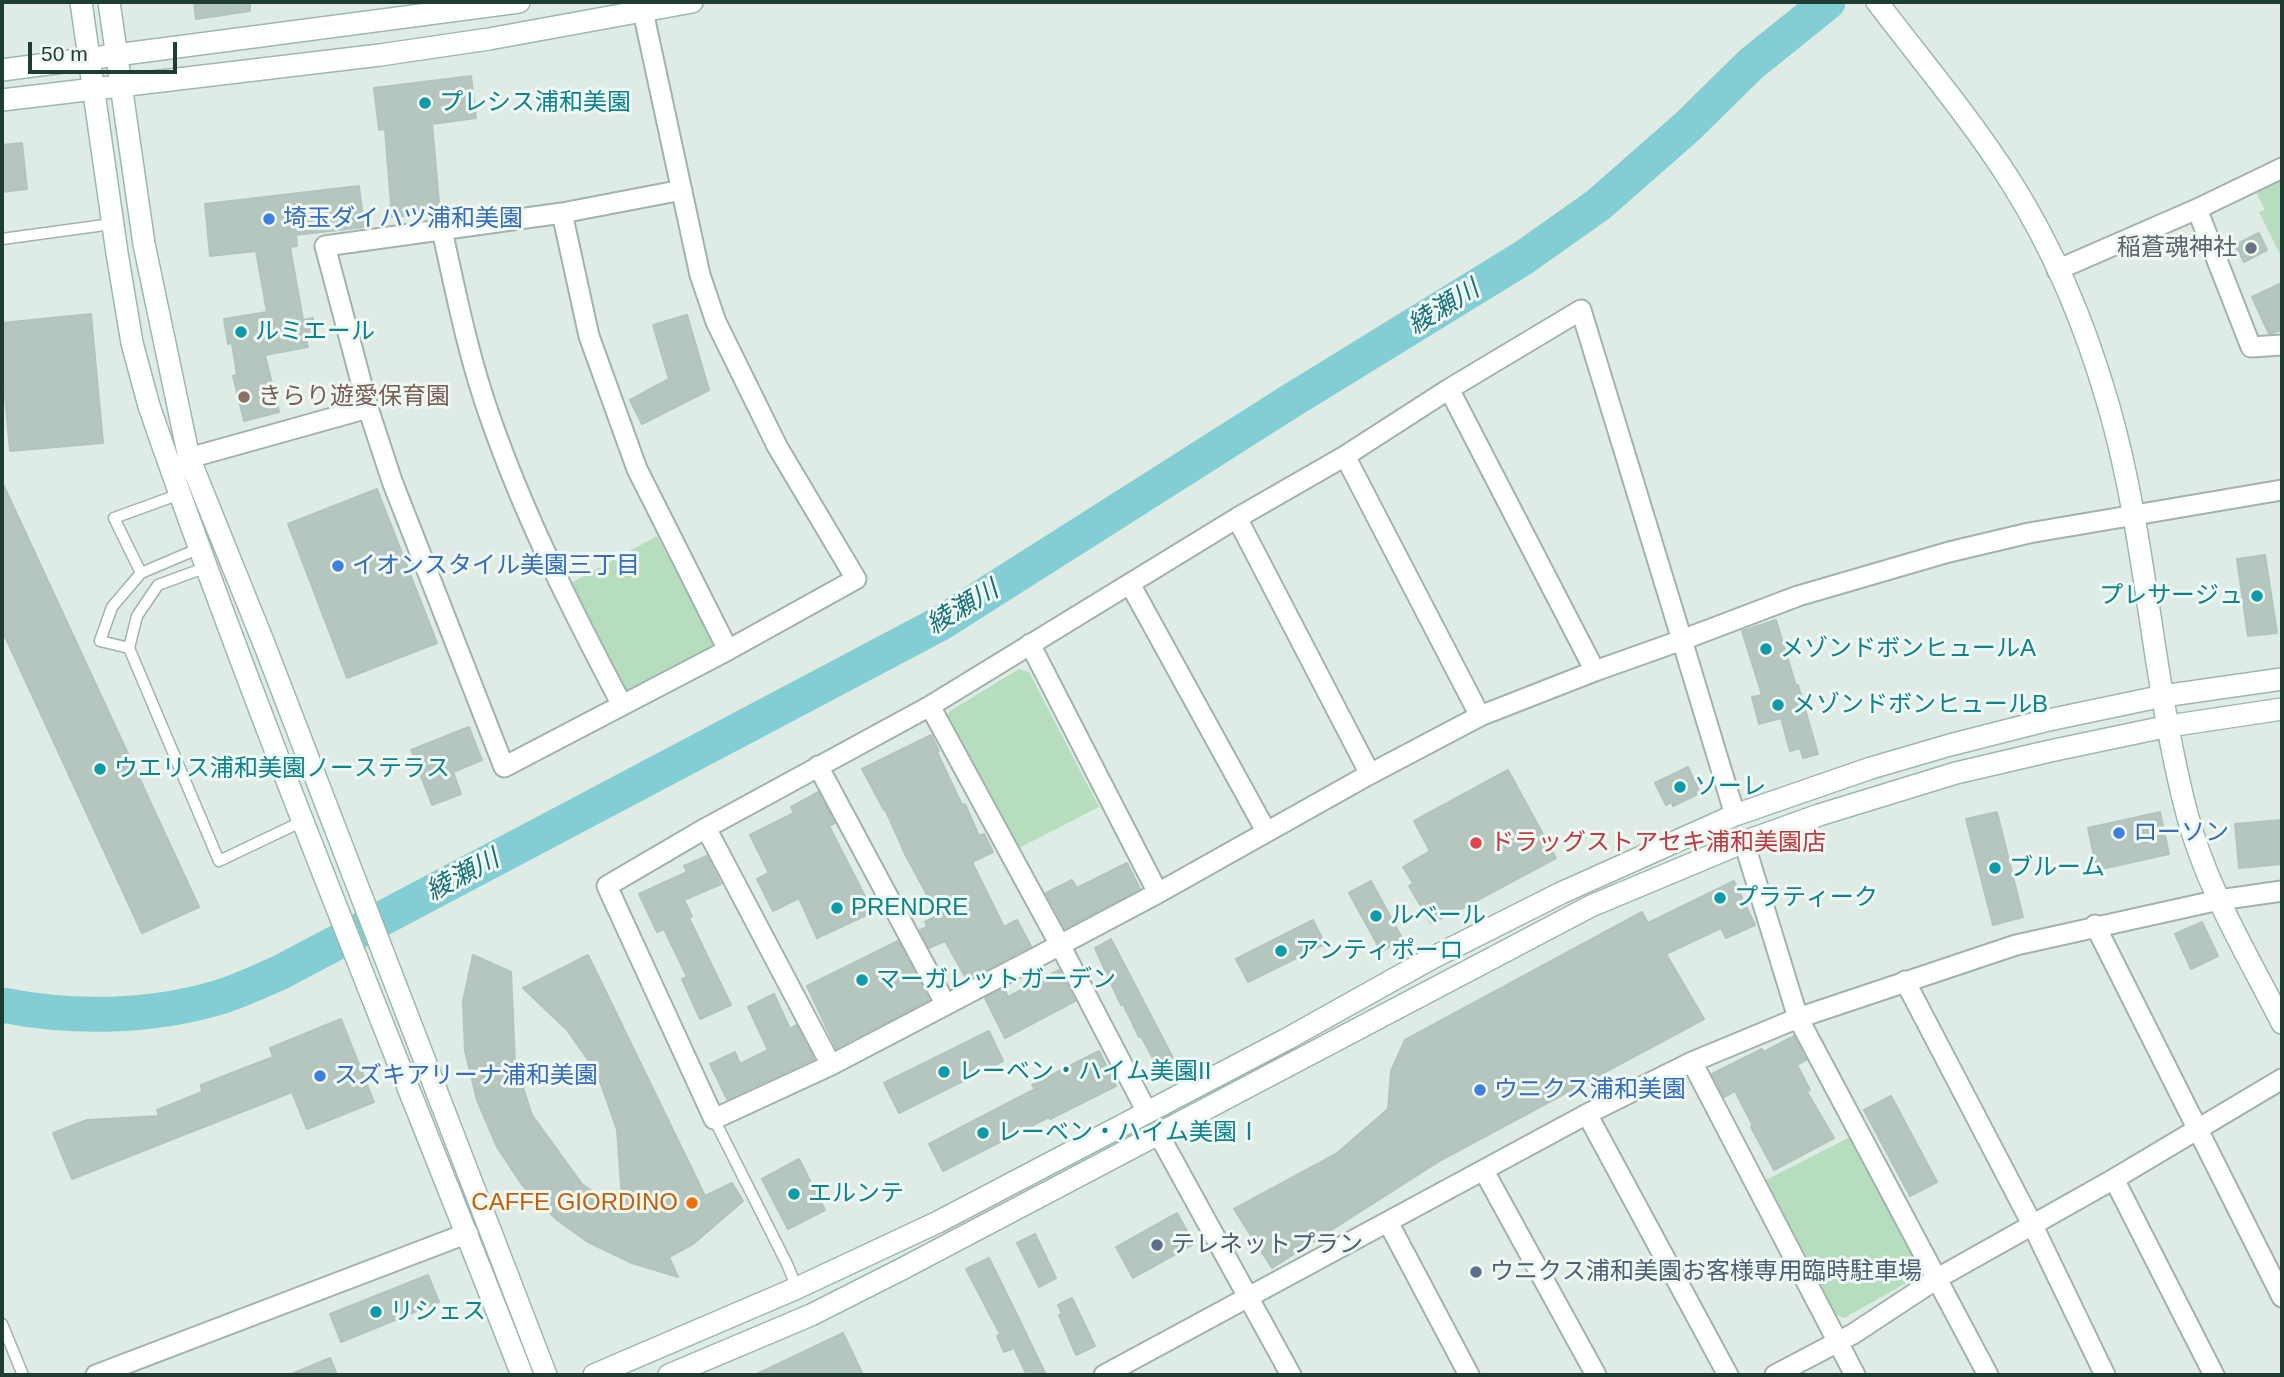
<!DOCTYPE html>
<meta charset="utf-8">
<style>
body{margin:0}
#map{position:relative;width:2284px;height:1377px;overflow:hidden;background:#dfebe5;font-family:Arial,sans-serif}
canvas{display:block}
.frame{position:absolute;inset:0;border:4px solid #1f3c33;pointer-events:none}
.scale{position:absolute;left:28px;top:42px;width:149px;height:32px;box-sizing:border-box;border:4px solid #1f3c33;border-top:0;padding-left:9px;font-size:21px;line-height:24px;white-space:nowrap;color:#1f3c33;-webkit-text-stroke:5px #f0f8f3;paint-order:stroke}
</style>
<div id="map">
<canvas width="2284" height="1377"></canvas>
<div class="frame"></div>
<div class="scale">50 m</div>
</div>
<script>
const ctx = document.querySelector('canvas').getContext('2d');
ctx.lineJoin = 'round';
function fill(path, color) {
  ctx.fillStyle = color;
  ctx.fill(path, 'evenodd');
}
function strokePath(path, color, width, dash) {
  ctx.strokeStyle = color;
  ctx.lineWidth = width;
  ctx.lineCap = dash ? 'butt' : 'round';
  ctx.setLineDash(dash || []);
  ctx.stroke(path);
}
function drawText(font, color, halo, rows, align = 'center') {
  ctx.font = font + ' Arial,"Noto Sans JP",sans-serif';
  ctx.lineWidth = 6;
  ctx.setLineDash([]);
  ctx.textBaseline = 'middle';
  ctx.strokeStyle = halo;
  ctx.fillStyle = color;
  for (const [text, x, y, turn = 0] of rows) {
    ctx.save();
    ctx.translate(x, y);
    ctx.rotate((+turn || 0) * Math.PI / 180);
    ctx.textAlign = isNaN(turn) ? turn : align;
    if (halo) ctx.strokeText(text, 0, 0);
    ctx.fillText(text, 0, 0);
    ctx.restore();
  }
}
const green = new Path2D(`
 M 2282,179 L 2282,258 L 2259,212 L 2265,210 L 2255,190 Z
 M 657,536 L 713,642 L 710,650 L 634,691 L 624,689 L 569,584 Z
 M 1019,669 L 1029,672 L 1099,807 L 1017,849 L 945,720 L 950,711 Z
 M 1850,1137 L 1919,1268 L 1915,1278 L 1844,1318 L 1834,1314 L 1764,1181 Z`);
const river = new Path2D(`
 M 2,1005 C 73,1019 150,1018 220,997 C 240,991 260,981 279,973 L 941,623 L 1289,402 L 1523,258 L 1598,205 L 1688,126 L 1751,64 L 1828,2`);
const building = new Path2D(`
 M 194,2 L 250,2 L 250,11 L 196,19 Z
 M 471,76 L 476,118 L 432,124 L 440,213 L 392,217 L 385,129 L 379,130 L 374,88 Z
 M 22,143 L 27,189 L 2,192 L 2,145 Z
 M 359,186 L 364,227 L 296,235 L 297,246 L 290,247 L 303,320 L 313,318 L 317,338 L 306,340 L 308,347 L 265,355 L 279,412 L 244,421 L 233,376 L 237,375 L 232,343 L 228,344 L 224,319 L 267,312 L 256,251 L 210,256 L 205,204 Z
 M 2259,233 L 2267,250 L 2244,262 L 2235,245 Z
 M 2282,283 L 2282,330 L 2269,334 L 2252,297 Z
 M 91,314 L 103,443 L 10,451 L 2,364 L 2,323 Z
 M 687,315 L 709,390 L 642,424 L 630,400 L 669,379 L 653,325 Z
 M 2,482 L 199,907 L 142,933 L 2,630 Z
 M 377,489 L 437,643 L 347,678 L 288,524 Z
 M 2265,555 L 2277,633 L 2248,636 L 2237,559 Z
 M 1776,620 L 1796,686 L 1798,685 L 1818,754 L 1803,758 L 1800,748 L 1790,751 L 1781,718 L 1759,724 L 1752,697 L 1762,695 L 1742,631 Z
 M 469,727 L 482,760 L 453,772 L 461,794 L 432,805 L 411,750 Z
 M 931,735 L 939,751 L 937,752 L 962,805 L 965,804 L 979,836 L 984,834 L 993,852 L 972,862 L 1004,927 L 1017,920 L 1031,946 L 967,980 L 945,941 L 929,948 L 920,930 L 927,927 L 925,922 L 938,915 L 906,856 L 885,809 L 884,810 L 862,769 Z
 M 1688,767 L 1700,793 L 1673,806 L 1672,802 L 1666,805 L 1655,783 Z
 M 1508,770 L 1556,858 L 1461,909 L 1431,923 L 1409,886 L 1413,883 L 1403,867 L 1430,851 L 1414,821 Z
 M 818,792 L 835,823 L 829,826 L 873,912 L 817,938 L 799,898 L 773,911 L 757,879 L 769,873 L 750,835 L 794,813 L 791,807 Z
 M 1997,812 L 2023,917 L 1993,925 L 1966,819 Z
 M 2160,812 L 2169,854 L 2097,870 L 2088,828 Z
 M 2282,820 L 2282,864 L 2239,868 L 2235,824 Z
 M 707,856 L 721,884 L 684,900 L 692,916 L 689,918 L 731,1005 L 700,1019 L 682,979 L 687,977 L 664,929 L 657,932 L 639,894 L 687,872 L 684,866 Z
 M 1127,863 L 1140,889 L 1065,928 L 1046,893 L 1072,880 L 1077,888 Z
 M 1371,881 L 1403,940 L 1381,951 L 1349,893 Z
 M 1734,881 L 1755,925 L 1726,938 L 1721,928 L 1666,954 L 1704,1019 L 1441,1160 L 1272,1268 L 1234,1209 L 1336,1154 L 1388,1109 L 1391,1071 L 1405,1040 L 1642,912 L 1648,923 Z
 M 1313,920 L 1325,944 L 1248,982 L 1236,959 Z
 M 2202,922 L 2218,956 L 2191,969 L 2175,934 Z
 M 1111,939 L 1173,1058 L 1157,1066 L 1141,1036 L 1139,1037 L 1123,1004 L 1121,1005 L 1095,948 Z
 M 898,941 L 929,1000 L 836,1048 L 807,986 Z
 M 473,955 L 511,972 L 515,1063 L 532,1115 L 582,1184 L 623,1212 L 617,1130 L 601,1084 L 591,1064 L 567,1030 L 523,988 L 588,955 L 705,1196 L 732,1183 L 743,1201 L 693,1244 L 669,1257 L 678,1277 L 632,1263 L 588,1242 L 557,1220 L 522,1185 L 497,1147 L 477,1100 L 465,1051 L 463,1001 Z
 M 1059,970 L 1075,1001 L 1005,1038 L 985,998 L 1004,988 L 1008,997 Z
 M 774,994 L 790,1029 L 796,1025 L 814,1059 L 727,1099 L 710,1064 L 735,1052 L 740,1064 L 768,1050 L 748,1007 Z
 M 341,1019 L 374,1102 L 307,1129 L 292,1092 L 72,1179 L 53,1133 L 87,1120 L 159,1116 L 157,1110 L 202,1092 L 201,1085 L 273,1057 L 270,1048 Z
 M 989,1031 L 1003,1061 L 899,1113 L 884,1083 Z
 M 1794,1036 L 1806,1060 L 1797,1065 L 1810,1090 L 1807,1092 L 1834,1138 L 1774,1170 L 1751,1127 L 1753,1126 L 1735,1091 L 1724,1097 L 1712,1074 L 1762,1049 L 1764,1052 Z
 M 1099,1051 L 1116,1086 L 1050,1119 L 1049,1117 L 943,1171 L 929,1144 L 1035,1089 L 1032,1085 Z
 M 1891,1096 L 1937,1182 L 1910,1196 L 1864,1110 Z
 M 799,1159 L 825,1210 L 788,1229 L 762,1179 Z
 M 1177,1213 L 1194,1244 L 1133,1278 L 1116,1247 Z
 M 1035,1234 L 1056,1278 L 1039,1287 L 1017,1243 Z
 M 989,1258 L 1019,1319 L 1046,1375 L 1027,1375 L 1014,1348 L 1004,1352 L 997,1336 L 1000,1334 L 966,1269 Z
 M 428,1275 L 439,1302 L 341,1342 L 330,1314 Z
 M 1072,1298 L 1095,1346 L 1076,1355 L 1059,1315 L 1062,1313 L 1058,1305 Z
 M 843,1333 L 863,1375 L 755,1375 Z
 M 330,1358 L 337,1375 L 289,1375 Z`);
const lane = new Path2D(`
 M 2,239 L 112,224
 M 200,548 L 141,573 L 112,607 L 100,641 L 129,648 L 137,616 L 158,585 L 207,567
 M 141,573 L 114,518 L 180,494
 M 129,648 L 219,861 L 303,821
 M 714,1119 L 787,1264 L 797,1288
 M 2,1324 L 23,1375`);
const street = new Path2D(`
 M 641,2 L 700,275 L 716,322 L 777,446 L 856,579 L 728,650 L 504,767 L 392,481 L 368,408 L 325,246 L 562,213 L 682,190
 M 2197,209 L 2251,347 L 2282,345
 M 562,213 L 589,336 L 637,469 L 728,650
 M 442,230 C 456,294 469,359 491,420 C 526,520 573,612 622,705
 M 2057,270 L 2197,209 L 2282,168
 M 1581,310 L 1682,640 L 1595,671 L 1480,716 L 1370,774 L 1158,893 L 1060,945 L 831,1065 L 714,1119 L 607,886 L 706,828 L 930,706 L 1237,518 L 1345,456 L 1449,389 Z
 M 1449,389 L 1595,671
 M 1345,456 L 1480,716
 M 189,458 L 368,408
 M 1237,518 L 1370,774
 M 1130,584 L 1266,831
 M 1030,644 L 1158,893
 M 930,706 L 1060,945 L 1147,1112
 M 818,766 L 946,1005
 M 1735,815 L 1682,640 L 1798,596 L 1949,552 L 2029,533 L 2282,490
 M 706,828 L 831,1065
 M 1744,842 L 1798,1018 L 1988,1375
 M 2095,925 L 2282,1297
 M 1905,981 L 2032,1224 L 2105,1375
 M 1692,1062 L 1855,1375
 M 1587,1114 L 1728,1375
 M 1159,1135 L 1291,1375
 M 1484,1171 L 1596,1375
 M 2114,1179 L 2214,1375
 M 1388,1222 L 1469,1375
 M 96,1375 L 468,1233
 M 1104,1375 L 1587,1114 L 1692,1062 L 1798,1018 L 2016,945 L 2219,900 L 2282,891
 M 1775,1375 L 1853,1334 L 1938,1278 L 2114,1179 L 2282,1079`);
const secondary = new Path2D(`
 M 81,2 L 117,253 L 132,343 L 149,406 C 262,733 396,1053 522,1375
 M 109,2 L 144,244 L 189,458 L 263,641 L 546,1375
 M 1877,2 C 1922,61 1971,119 2011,182 C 2054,250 2087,330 2109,407 C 2147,540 2152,681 2187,814 C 2206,887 2248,956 2282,1023
 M 2,70 L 519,2
 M 2,100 L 380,55 L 489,39 L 692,2
 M 594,1375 L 797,1288 L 938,1222 L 1287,1039 L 1432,958 L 1561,893 L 1735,815 L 1871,768 L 1950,745 L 2044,721 L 2163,696 L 2282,679
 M 669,1375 L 811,1315 L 900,1270 L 1591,906 L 1744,842 L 1819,815 L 1956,773 L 2050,751 L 2169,726 L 2282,709`);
const markers = [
 [425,103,7,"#0f9aa8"],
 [269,219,7,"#3f7fe0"],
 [2251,248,7,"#6b7280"],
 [241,332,7,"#0f9aa8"],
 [244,397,7,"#8d6e63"],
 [338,566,7,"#3f7fe0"],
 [2257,596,7,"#0f9aa8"],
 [1766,649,7,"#0f9aa8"],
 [1778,705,7,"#0f9aa8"],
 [100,769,7,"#0f9aa8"],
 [1680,787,7,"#0f9aa8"],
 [2119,833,7,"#3f7fe0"],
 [1476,843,7,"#e0444e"],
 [1995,868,7,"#0f9aa8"],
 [1720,898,7,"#0f9aa8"],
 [837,908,7,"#0f9aa8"],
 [1376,916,7,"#0f9aa8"],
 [1281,951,7,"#0f9aa8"],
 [862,980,7,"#0f9aa8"],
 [944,1072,7,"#0f9aa8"],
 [320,1076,7,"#3f7fe0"],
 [1480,1090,7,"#3f7fe0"],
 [983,1133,7,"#0f9aa8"],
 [794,1194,7,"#0f9aa8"],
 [692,1203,7,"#e8710a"],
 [1157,1245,7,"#5c6f8a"],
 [1476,1272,7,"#5c6f8a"],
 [376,1312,7,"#0f9aa8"]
];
const cultureNames = [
 ["プレシス浦和美園",439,103],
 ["ルミエール",255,332],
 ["プレサージュ",2243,596,"right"],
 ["メゾンドボンヒュールA",1780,649],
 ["メゾンドボンヒュールB",1792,705],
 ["ウエリス浦和美園ノーステラス",114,769],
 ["ソーレ",1694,787],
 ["ブルーム",2009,868],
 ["プラティーク",1734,898],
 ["PRENDRE",851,908],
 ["ルベール",1390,916],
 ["アンティポーロ",1295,951],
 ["マーガレットガーデン",876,980],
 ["レーベン・ハイム美園II",958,1072],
 ["レーベン・ハイム美園Ⅰ",997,1133],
 ["エルンテ",808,1194],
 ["リシェス",390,1312]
];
const shopNames = [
 ["埼玉ダイハツ浦和美園",283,219],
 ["イオンスタイル美園三丁目",352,566],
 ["ローソン",2133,833],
 ["スズキアリーナ浦和美園",334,1076],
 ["ウニクス浦和美園",1494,1090]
];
const worshipNames = [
 ["稲蒼魂神社",2237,248]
];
const educationNames = [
 ["きらり遊愛保育園",258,397]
];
const healthNames = [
 ["ドラッグストアセキ浦和美園店",1490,843]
];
const foodNames = [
 ["CAFFE GIORDINO",678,1203]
];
const serviceNames = [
 ["テレネットプラン",1171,1245],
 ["ウニクス浦和美園お客様専用臨時駐車場",1490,1272]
];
const waterNames = [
 ["綾瀬川",1444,308,-32],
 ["綾瀬川",963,608,-31],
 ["綾瀬川",463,876,-28]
];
fill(green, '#b6debe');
strokePath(river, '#83cdd4', 35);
fill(building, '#b4c6be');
strokePath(building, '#b1c5bc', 2);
strokePath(lane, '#a2b3ac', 13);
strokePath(street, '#a2b3ac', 23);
strokePath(secondary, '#9db8ac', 24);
strokePath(lane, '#fff', 10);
strokePath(street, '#fff', 19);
strokePath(secondary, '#fff', 21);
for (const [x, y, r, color] of markers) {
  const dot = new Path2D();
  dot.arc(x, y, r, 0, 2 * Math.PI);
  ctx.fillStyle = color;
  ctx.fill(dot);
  strokePath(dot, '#f0f8f3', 2.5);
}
drawText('24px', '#0d838f', '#f0f8f3', cultureNames, 'left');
drawText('24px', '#366cbe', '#f0f8f3', shopNames, 'left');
drawText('24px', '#5b616d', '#f0f8f3', worshipNames, 'right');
drawText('24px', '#785e54', '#f0f8f3', educationNames, 'left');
drawText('24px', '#be3a42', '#f0f8f3', healthNames, 'left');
drawText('24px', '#c56008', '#f0f8f3', foodNames, 'right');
drawText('24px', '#4e5e75', '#f0f8f3', serviceNames, 'left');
drawText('italic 26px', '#16717b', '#f0f8f3', waterNames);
</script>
